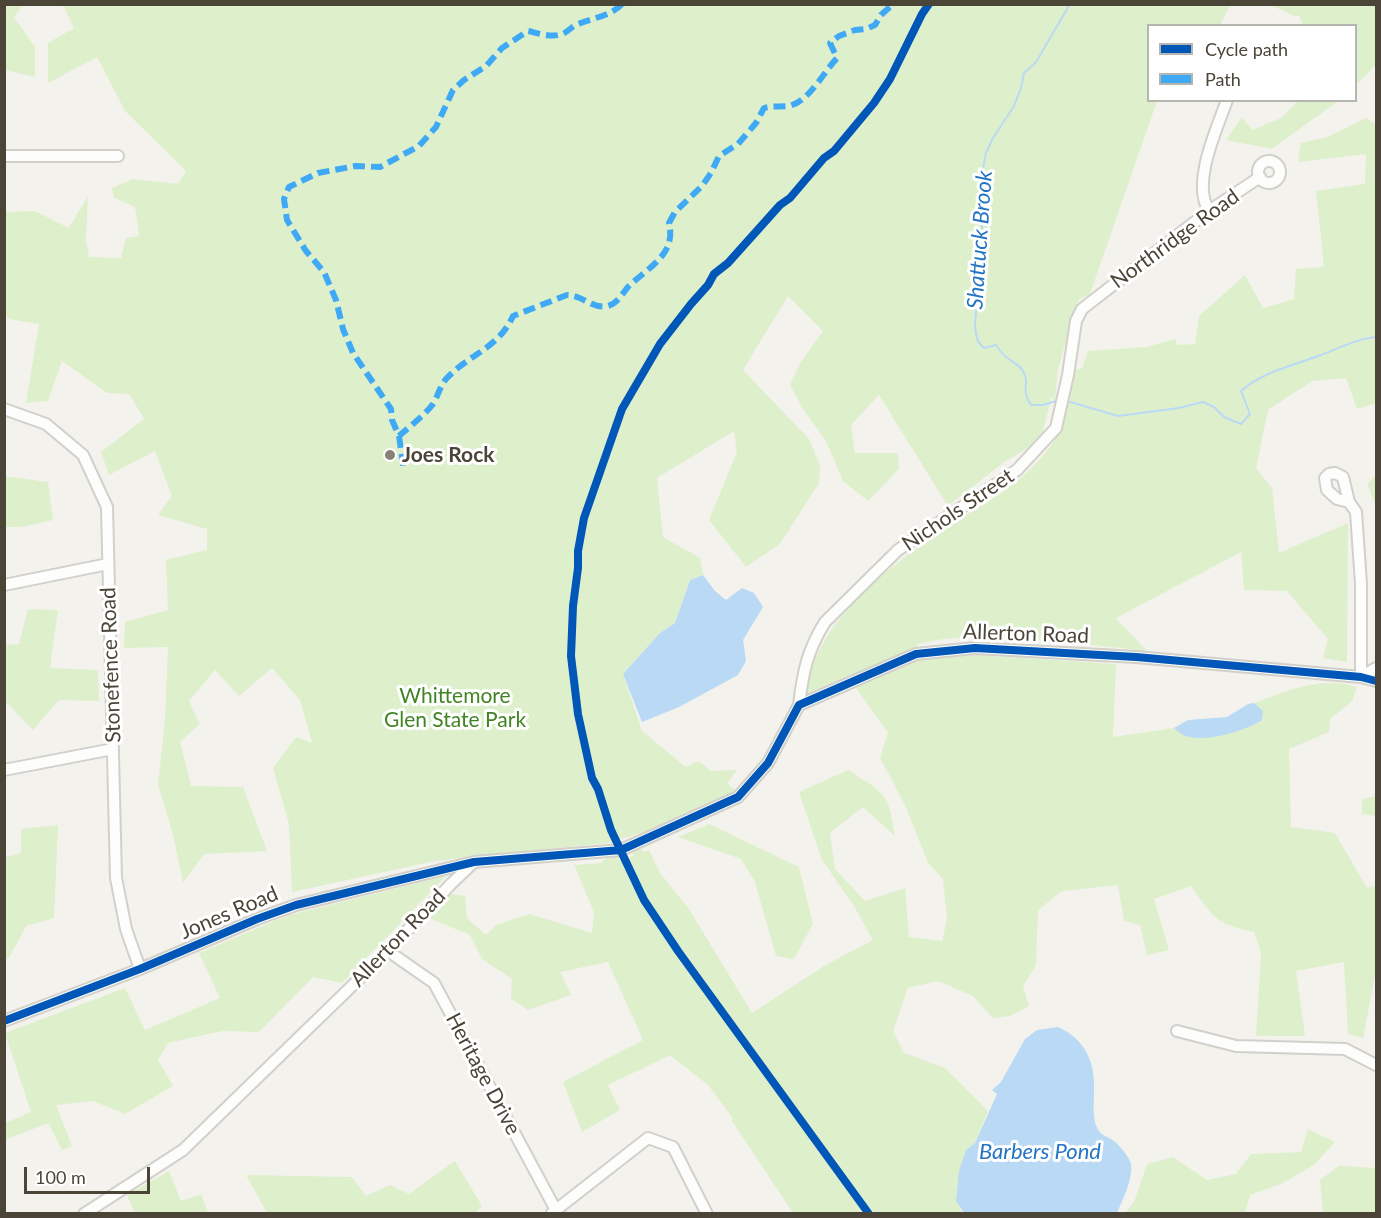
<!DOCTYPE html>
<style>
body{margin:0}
#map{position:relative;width:1381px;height:1218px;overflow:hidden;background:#f3f2ed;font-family:Lato,sans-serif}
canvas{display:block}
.frame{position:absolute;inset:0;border:6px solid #4b4537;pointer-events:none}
.legend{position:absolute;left:1147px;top:24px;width:210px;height:78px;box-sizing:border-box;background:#fff;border:2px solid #b7b5af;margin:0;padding:8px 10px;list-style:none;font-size:18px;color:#4b4537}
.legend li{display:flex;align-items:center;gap:12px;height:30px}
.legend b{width:30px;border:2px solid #b7b5af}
.scale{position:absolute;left:24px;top:1167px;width:126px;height:27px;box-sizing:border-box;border:3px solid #4b4537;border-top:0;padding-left:8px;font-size:18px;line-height:21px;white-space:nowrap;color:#4b4537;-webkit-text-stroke:4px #fff;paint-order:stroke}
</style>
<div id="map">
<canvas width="1381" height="1218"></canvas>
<div class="frame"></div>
<ul class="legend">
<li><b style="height:8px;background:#0057b8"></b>Cycle path</li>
<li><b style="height:8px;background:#3fa9f5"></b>Path</li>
</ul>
<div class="scale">100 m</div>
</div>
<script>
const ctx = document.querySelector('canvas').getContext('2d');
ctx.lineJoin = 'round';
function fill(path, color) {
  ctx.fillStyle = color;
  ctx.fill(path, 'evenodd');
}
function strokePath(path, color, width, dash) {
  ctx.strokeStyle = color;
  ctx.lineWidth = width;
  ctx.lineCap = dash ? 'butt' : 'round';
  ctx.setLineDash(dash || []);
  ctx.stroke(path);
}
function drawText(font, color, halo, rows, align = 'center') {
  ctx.font = font + ' Lato,sans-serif';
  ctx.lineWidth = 6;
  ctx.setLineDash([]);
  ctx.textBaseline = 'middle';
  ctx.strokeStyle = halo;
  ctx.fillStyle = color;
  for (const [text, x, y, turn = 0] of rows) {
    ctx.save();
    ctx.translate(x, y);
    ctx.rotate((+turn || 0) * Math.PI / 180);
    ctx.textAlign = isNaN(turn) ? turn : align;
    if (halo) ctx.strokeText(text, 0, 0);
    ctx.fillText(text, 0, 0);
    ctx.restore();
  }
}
const green = new Path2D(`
 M 5,4 L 22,5 L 14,17 L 35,47 L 35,77 L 5,70 Z
 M 63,5 L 1230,5 L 1220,25 L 1148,26 L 1148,100 L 1157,101 L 1090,294 L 1078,300 L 1058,369 L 1055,400 L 1051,398 L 1041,440 L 1003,463 L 948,506 L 879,395 L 851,425 L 855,453 L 898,453 L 899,469 L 868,501 L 843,481 L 826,441 L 803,409 L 790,385 L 801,362 L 823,331 L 788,296 L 743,370 L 809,439 L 820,465 L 819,483 L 780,544 L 746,567 L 709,520 L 737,452 L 734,431 L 657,478 L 663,537 L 700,558 L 703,575 L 690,580 L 675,623 L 660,633 L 623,674 L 642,731 L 686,767 L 699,761 L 711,771 L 737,770 L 727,783 L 735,790 L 716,802 L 641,833 L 607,843 L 435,861 L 292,892 L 289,824 L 273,768 L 296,737 L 312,743 L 300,700 L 272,668 L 239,696 L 215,670 L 189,701 L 200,724 L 180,742 L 191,786 L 243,787 L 267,851 L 204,854 L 183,883 L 173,834 L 158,785 L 165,719 L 168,647 L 124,648 L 125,622 L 168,610 L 166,560 L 207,550 L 207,529 L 158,515 L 172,496 L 155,451 L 109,475 L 101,452 L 144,419 L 129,394 L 107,393 L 62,361 L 48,401 L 26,403 L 39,324 L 9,319 L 5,314 L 5,212 L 35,211 L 69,228 L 88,196 L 86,240 L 89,257 L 121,258 L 126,238 L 139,236 L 135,207 L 114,198 L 112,188 L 132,179 L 178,184 L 186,171 L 125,111 L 97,57 L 48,83 L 48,43 L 74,28 Z
 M 1271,5 L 1376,5 L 1376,65 L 1356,85 L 1356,26 L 1303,25 L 1299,16 L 1294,16 Z
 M 1298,101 L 1338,101 L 1272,149 L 1226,140 L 1242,117 L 1252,130 L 1281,118 Z
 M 1366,118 L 1376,125 L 1376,403 L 1357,409 L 1346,378 L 1312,381 L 1268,410 L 1256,468 L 1272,488 L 1279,553 L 1348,523 L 1347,662 L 1323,658 L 1328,639 L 1287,591 L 1244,590 L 1241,552 L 1116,618 L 1147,651 C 1105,646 1065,642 1023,639 C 989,637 952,635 918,644 L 917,647 L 806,694 C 809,678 813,662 821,647 C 845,600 909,551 953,523 C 992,499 1033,477 1057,436 C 1068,416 1071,392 1074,370 L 1082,368 L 1088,351 L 1147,347 L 1175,339 L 1177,345 L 1195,344 L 1199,316 L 1245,275 L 1263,308 L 1294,299 L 1296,269 L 1324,267 L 1316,191 L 1365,184 L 1366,154 L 1298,162 L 1301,143 L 1327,137 Z
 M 1376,475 L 1376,500 L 1374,501 L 1367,484 Z
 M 4,476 L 48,482 L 53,520 L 21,527 L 5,527 Z
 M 28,609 L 58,610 L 50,668 L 98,670 L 99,701 L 59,700 L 33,730 L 4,700 L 5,645 L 19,644 Z
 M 979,655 L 1116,664 L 1113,737 L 1174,728 L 1185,736 L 1263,711 L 1254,703 C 1286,691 1323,675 1357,687 L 1352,701 L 1330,719 L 1329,732 L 1289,749 L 1291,827 L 1335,833 L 1367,888 L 1376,885 L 1376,970 L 1363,1038 L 1348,1034 L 1344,962 L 1296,971 L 1305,1036 L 1256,1036 L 1261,953 L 1254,932 C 1214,923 1214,918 1191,886 L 1154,899 L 1169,950 L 1147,955 L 1140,925 L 1124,921 L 1118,885 L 1062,891 L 1038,910 L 1036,965 L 1023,986 L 1029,1006 L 1010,1016 L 993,1018 L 973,996 L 938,981 L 908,988 L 893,1031 L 904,1053 L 945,1068 L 988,1111 L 975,1143 L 966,1151 L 960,1209 L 964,1213 L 793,1213 L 732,1121 L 732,1117 L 708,1085 L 670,1055 L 608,1085 L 620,1110 L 582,1132 L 563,1082 L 643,1040 L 608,962 L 560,972 L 571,995 L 528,1010 L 511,999 L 512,979 L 482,959 L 470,935 L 429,918 L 449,894 L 465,896 L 467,918 L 486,935 L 496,925 L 529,914 L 592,933 L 594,912 L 574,865 L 601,863 L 607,857 L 617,855 L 619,860 L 634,856 L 632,852 L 641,849 L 644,852 L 649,850 L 660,873 L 689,909 L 752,1013 L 824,966 L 873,940 L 854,906 L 822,860 L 799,792 L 848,770 C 884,793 889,792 895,836 L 863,807 L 830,833 L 835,869 L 865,901 L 905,888 L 909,937 L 942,941 L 947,919 L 943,879 L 928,863 L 904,803 L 880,758 L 888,733 L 856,688 L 921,659 Z
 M 1376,796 L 1376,816 L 1362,814 L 1362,799 Z
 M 709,824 L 799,867 L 813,924 L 794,959 L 776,956 L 755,882 L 741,859 L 678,837 Z
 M 58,825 L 54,918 L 26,926 L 9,958 L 5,960 L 5,857 L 21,853 L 21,829 Z
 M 446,876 L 342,983 L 313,977 L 259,1032 L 222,1031 L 168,1043 L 158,1060 L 173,1086 L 125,1114 L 93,1101 L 56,1105 L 72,1146 L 62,1150 L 48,1123 L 5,1140 L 5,1123 L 31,1112 L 5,1033 L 125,988 L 145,1030 L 220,998 L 199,953 L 289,915 Z
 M 1308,1129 L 1335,1142 L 1315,1164 L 1283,1183 L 1250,1195 L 1245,1213 L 1125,1213 L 1134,1202 L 1147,1164 L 1173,1157 L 1207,1180 L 1236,1174 L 1251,1154 L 1301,1152 Z
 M 455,1161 L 482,1206 L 475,1213 L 267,1213 L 246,1175 L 352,1177 L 366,1196 L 390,1185 L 409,1194 Z
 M 1339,1166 L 1376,1168 L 1376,1213 L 1323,1213 L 1320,1180 Z
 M 169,1171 L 181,1201 L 201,1194 L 208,1213 L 135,1213 L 127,1195 Z`);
const water = new Path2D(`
 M 703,575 L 715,591 L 726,600 L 742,588 L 754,593 L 763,607 L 743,640 L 746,661 L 738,675 L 679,707 L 642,722 L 623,674 L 660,633 L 675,623 L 690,580 Z
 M 1254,703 L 1263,711 L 1262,720 C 1245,731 1205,743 1186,736 C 1182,735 1177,731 1174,728 L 1188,720 L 1227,717 L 1248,704 Z
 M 1058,1027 C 1081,1037 1093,1056 1094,1082 C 1095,1097 1091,1114 1097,1128 C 1102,1137 1108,1136 1115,1142 C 1120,1146 1130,1158 1131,1164 C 1133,1180 1123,1198 1117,1213 L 964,1213 L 956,1201 L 959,1171 L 966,1150 L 975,1143 L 997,1094 L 992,1090 L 1001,1082 L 1025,1039 L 1037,1030 Z`);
const stream = new Path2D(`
 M 1056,401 L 1043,405 L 1031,405 C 1020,389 1030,384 1024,373 C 1020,363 1008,361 1002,353 C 1000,351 998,348 996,345 L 984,348 C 976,342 976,334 975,324 L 982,228 L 982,195 L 986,184 L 983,168 L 986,153 L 993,138 L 1014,106 L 1021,88 L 1024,73 L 1036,62 L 1070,4
 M 1070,402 L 1118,416 L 1179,408 L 1203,402 L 1214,407 L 1224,417 L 1241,424 L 1250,414 L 1241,391 C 1262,372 1292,366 1318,356 C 1337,349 1356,339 1376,337`);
const minor = new Path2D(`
 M 4,156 L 118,156
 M1258 172a11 11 0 1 1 22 0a11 11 0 1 1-22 0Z
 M 1209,211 C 1191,183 1217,129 1227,100
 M 4,409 L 46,424 L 83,455 L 107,507 L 116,878 L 126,929 L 140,969
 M 1349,502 L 1337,499 L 1327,490 L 1325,478 L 1329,474 L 1335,473 L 1343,477 L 1349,502 L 1356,512 L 1361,584 L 1361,677
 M 4,585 L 108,564
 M 1361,677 L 1376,668
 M 799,705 C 803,672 807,651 825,622 L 898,550 L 1017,470 L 1056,428 L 1068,375 L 1076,321 L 1082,309 L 1209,211 L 1260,177
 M 4,770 L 113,749
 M 388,951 L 434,983 L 558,1214
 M 4,1021 L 140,969 L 257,919 L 296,905 L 474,862 L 621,850 L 738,797 L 768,763 L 799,705 L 916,654 L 975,648 L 1136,657 L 1361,677 L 1376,681
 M 1177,1031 L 1236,1046 L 1345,1049 L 1376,1065
 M 552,1213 L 648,1138 L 673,1147 L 707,1214
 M 84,1214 L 183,1150 L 388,951 L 451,884 L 474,862`);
const quiet = new Path2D(`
 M 622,4 C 611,16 592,18 578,24 C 572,26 568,32 562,34 C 551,38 538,33 528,31 L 502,48 L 486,66 L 464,80 L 453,90 L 436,127 L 419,146 L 380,167 L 356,166 L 318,173 L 289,187 L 284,199 L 287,220 L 306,251 L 324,272 L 336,300 L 343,329 L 353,353 L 391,409 L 392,420 L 399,436 C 410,426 424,416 433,404 C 438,396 440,386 446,379 C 469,354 498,349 513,316 L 567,295 C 582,295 592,309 608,306 C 618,303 622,294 628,287 C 647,268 677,255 669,223 L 675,212 L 702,186 L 711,173 L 719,156 L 738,144 L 756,123 L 764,108 C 774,105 785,108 792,105 C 810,99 824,72 837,58 L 830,43 L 839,36 L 855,30 L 866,29 L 875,25 L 881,15 L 893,4
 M 399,436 L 404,471`);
const cycleway = new Path2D(`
 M 4,1021 L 140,969 L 257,919 L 296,905 L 474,862 L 621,850 L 738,797 L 768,763 L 799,705 L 916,654 L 975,648 L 1136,657 L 1361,677 L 1376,681
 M 869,1214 L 678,951 L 644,900 L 611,830 L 598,789 L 592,778 L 578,714 L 571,656 L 573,606 L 578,568 L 578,551 L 584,518 L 622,409 L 660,344 L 691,304 L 708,285 L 714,274 L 728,263 L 780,205 L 790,198 L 824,158 L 834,151 L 874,103 L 890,79 L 922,14 L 929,4`);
const markers = [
 [390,455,6,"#868277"]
];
const streetNames = [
 ["Northridge Road",1175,239,-36],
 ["Nichols Street",958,510,-34],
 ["Allerton Road",1026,634,2],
 ["Stonefence Road",111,665,-92],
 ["Jones Road",229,913,-23],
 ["Allerton Road",398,938,-46],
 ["Heritage Drive",483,1074,62]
];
const poiNames = [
 ["Joes Rock",402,455]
];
const parkNames = [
 ["Whittemore",455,696],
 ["Glen State Park",455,720]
];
const waterNames = [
 ["Shattuck Brook",980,240,-86],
 ["Barbers Pond",1040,1152]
];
fill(green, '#def0cb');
fill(water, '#bad9f5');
strokePath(stream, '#bad9f5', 2);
strokePath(minor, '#d1d0ca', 14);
strokePath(minor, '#fdfdfc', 10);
strokePath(quiet, '#3fa9f5', 6, [12, 6]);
strokePath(cycleway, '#0057b8', 8);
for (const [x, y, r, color] of markers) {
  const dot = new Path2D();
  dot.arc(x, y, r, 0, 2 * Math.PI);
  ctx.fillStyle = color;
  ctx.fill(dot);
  strokePath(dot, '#fff', 2);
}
drawText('21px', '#4b4537', '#fff', streetNames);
drawText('bold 21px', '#4b4537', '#fff', poiNames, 'left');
drawText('21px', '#418423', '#fff', parkNames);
drawText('italic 22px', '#2474c4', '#fff', waterNames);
</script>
